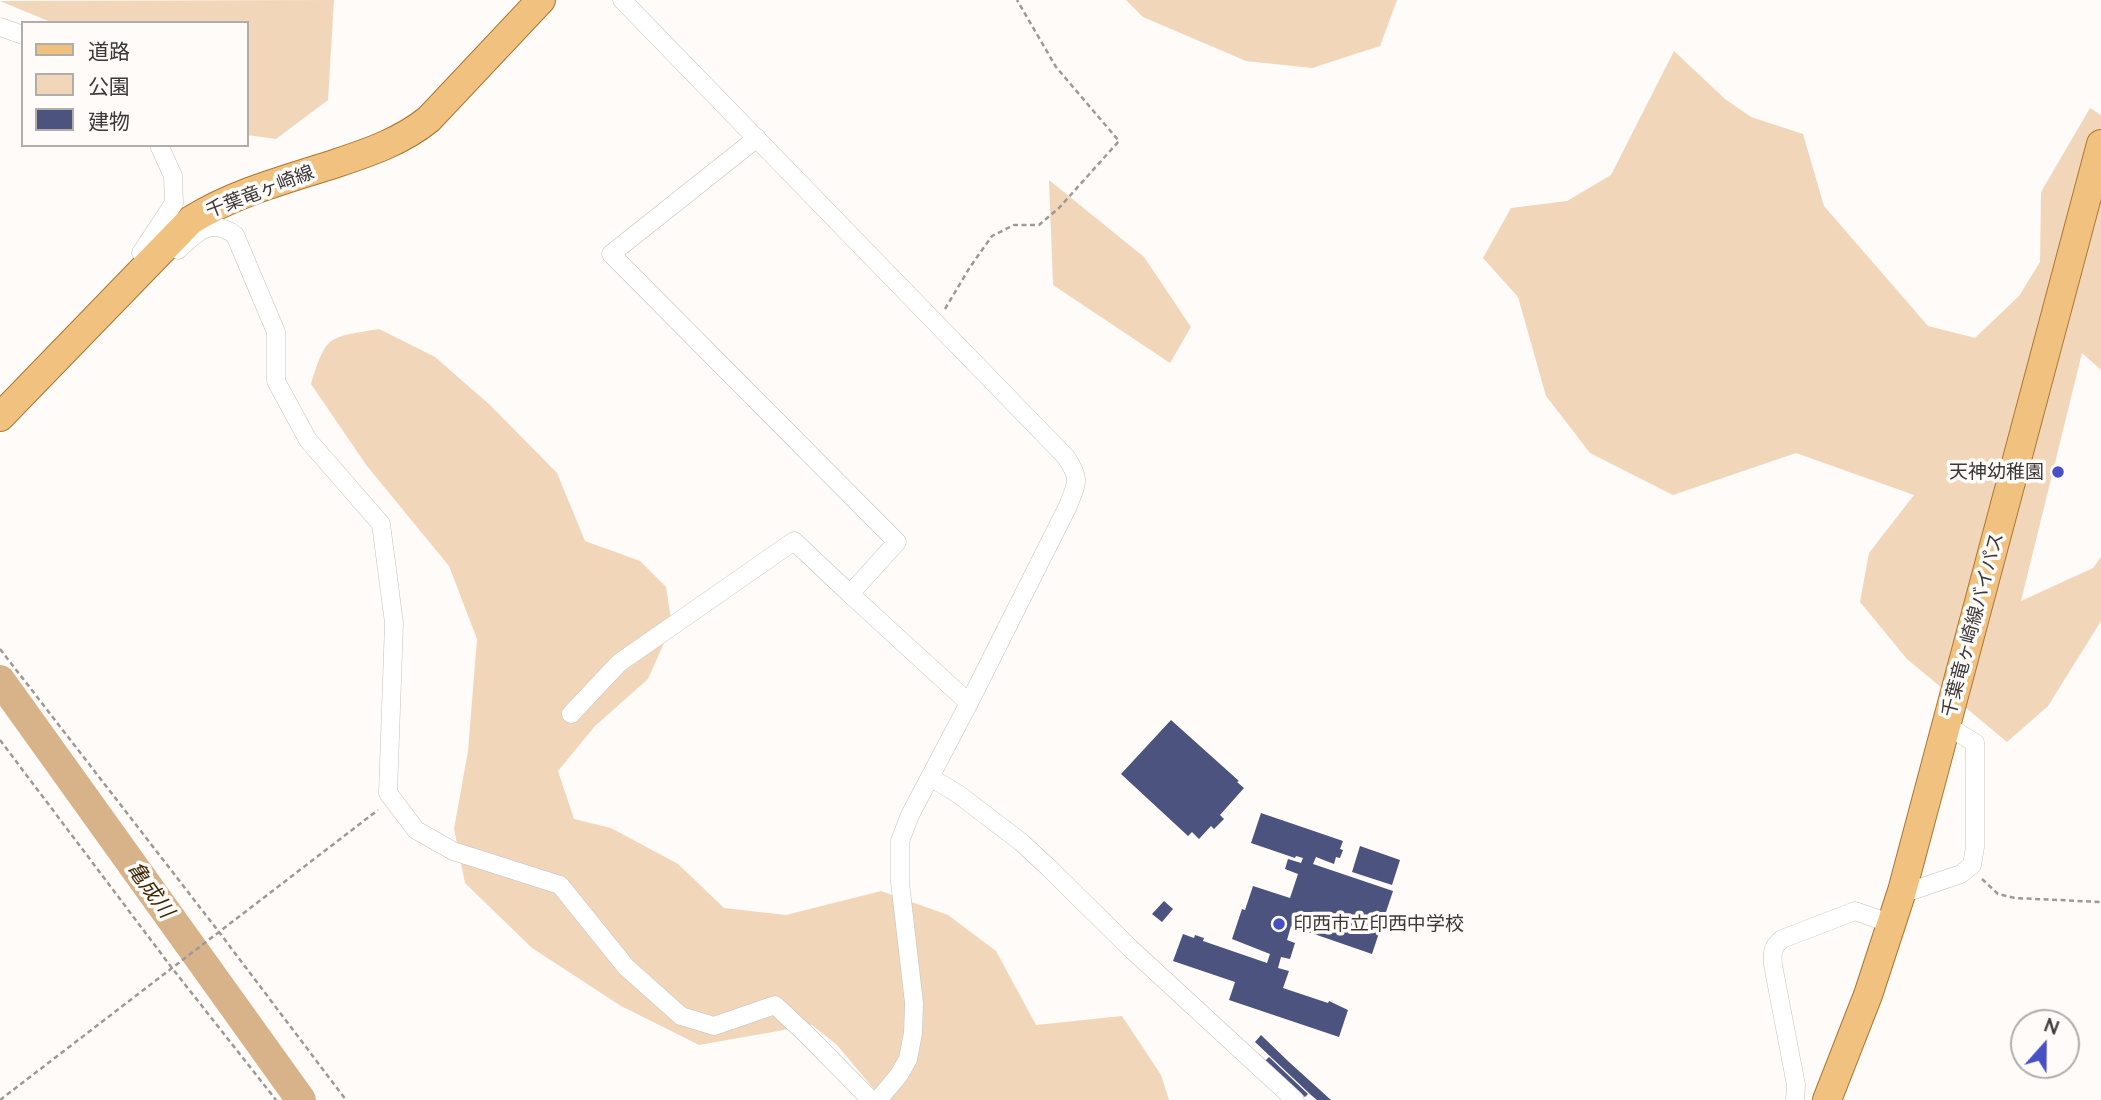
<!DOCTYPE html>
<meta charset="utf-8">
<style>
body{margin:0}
#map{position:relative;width:2101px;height:1100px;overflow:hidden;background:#fefbf8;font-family:Mulish,"Noto Sans JP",sans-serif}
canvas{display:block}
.legend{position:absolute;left:21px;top:21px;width:228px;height:126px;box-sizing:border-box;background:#fefbf8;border:2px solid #b0adab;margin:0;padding:9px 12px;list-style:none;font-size:21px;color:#3a3938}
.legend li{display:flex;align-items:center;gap:14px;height:35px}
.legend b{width:35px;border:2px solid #b0adab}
.north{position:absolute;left:2010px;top:1009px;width:70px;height:70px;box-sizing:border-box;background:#fefbf8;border:2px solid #b0adab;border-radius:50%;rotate:21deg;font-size:19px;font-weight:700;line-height:28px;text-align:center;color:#3a3938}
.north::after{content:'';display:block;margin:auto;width:24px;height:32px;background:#4850c5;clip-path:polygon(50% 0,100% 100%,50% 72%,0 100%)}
</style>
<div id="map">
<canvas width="2101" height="1100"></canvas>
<ul class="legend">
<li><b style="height:9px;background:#f1c180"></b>道路</li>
<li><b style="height:19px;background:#f2d6ba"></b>公園</li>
<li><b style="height:19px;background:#4b537e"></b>建物</li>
</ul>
<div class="north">N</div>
</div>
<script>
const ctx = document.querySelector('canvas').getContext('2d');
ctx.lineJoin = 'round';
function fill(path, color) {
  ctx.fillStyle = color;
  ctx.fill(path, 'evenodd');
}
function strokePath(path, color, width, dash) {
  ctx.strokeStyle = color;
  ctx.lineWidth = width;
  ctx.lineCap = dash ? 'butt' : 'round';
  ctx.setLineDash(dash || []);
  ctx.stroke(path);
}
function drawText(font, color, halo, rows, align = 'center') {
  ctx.font = font + ' Mulish,"Noto Sans JP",sans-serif';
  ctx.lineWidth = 7;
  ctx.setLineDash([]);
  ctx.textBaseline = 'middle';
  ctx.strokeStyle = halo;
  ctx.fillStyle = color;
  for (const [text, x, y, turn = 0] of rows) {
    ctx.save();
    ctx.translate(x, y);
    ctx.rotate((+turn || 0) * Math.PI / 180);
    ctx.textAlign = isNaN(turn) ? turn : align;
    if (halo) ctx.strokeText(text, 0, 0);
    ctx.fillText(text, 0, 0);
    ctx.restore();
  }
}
const green = new Path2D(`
 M 334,0 L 328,100 L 276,139 L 247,135 L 247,23 L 53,23 L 0,1 Z
 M 1126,0 L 1397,0 L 1380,46 L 1312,68 L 1246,61 L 1143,17 Z
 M 1674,51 L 1725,99 L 1751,117 L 1803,134 L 1824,206 L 1928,326 L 1975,338 L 2019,296 L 2040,262 L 2041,192 L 2090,108 L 2101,115 L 2101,370 L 2082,353 L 2021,601 L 2093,568 L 2101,557 L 2101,621 L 2048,706 L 2007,742 L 1907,659 L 1860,602 L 1869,553 L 1914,495 L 1796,453 L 1673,495 L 1590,453 L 1546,396 L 1518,297 L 1483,258 L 1511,208 L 1567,201 L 1611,175 Z
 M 1049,180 L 1144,257 L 1191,327 L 1170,363 L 1053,285 Z
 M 379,329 L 435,357 L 490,405 L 557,473 L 585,541 L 640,561 L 666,587 L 672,625 L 648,679 L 595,726 L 558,771 L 574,819 L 611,828 L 678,864 L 724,908 L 786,915 L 881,891 L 948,915 L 996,951 L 1036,1025 L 1122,1016 L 1161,1075 L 1169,1100 L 883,1100 L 837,1045 L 812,1025 L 699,1045 L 621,1006 L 532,948 L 465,883 L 454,829 L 468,751 L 477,639 L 449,566 L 367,466 L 311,384 C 327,333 328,338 379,329 Z`);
const river = new Path2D(`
 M 0,680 L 301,1100`);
const building = new Path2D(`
 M 1171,720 L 1239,781 L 1237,782 L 1244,788 L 1220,815 L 1224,819 L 1214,829 L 1211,826 L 1199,839 L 1192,832 L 1188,836 L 1121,774 Z
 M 1261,813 L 1343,841 L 1340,849 L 1343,850 L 1340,858 L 1336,857 L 1334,864 L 1316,857 L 1313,864 L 1393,891 L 1372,954 L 1291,926 L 1287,940 L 1295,943 L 1290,959 L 1281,957 L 1278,968 L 1289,971 L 1283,988 L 1328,1003 L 1329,1001 L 1348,1010 L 1339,1037 L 1229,1000 L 1235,982 L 1173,961 L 1183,934 L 1194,938 L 1195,935 L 1204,938 L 1203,941 L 1267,963 L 1270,954 L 1232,939 L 1242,909 L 1245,910 L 1253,886 L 1290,898 L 1298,874 L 1285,869 L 1288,859 L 1301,863 L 1303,858 L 1296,856 L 1295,858 L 1251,843 Z
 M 1360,846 L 1400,860 L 1392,885 L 1352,872 Z
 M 1164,901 L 1173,909 L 1162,922 L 1152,914 Z
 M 1261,1035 L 1289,1062 L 1331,1100 L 1317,1100 L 1311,1095 L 1255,1042 Z
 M 1269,1057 L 1308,1094 L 1305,1097 L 1265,1061 Z`);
const path = new Path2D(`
 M 945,309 L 970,267 L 992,236 L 1014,225 L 1039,225 L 1059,208 L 1119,141 L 1056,67 L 1017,0
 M 0,649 L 219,932 L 346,1100
 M 0,740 L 172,968 L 276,1100
 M 1982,879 L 1998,894 L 2015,898 L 2101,902
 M 0,1100 L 378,810`);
const minor = new Path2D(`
 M 622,0 L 1066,457 C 1081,480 1077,482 1068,506 L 969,703 L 910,815 L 900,841 L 900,882 L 914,1003 L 913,1033 L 908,1059 L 899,1075 L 878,1100
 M 0,27 L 23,35
 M 757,138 L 611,254 L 897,542 L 850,594 L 969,703
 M 178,250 C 197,232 211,217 235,235 L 276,332 L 276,381 L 308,440 L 381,524 L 394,623 L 388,793 L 416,830 L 453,851 L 560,885 L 626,967 L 681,1016 L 714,1026 L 775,1005 L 806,1034 L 871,1100
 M 153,251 L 143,255 L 141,253 L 174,203 L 173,176 L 159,145
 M 571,714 L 619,663 L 794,541 L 850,594
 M 930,777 L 958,794 L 1021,842 L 1048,867 L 1130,948 L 1295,1100
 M 1914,890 L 1961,874 L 1972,865 L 1975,847 L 1975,743 L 1946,725
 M 1795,1100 L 1796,1085 L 1773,965 C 1772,953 1772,947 1782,939 L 1855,911 L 1892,924`);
const primary = new Path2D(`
 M 0,417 L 191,220 C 236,192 288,179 337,163 C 370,152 402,141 429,119 L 541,0
 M 1827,1100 L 1868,995 L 1902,891 L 2101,144`);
const markers = [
 [2058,472,7,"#4850c5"],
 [1279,924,7,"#4850c5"]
];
const streetNames = [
 ["千葉竜ヶ崎線",260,192,-21],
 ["千葉竜ヶ崎線バイパス",1973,625,-75]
];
const poiNames = [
 ["天神幼稚園",2044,472],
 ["印西市立印西中学校",1293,924,"left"]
];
const waterNames = [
 ["亀成川",150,890,54]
];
fill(green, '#f2d6ba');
strokePath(river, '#d8b289', 30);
fill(building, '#4b537e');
strokePath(minor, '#c3c1be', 19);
strokePath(primary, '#ab7630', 30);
strokePath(path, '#9c9a98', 2.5, [5, 3.5]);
strokePath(minor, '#fff', 18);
strokePath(primary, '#f1c180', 28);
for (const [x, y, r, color] of markers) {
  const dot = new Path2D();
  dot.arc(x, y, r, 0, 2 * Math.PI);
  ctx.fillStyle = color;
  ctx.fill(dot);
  strokePath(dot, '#fefbf8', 2.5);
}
drawText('19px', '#3a3938', '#fefbf8', streetNames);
drawText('19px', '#3a3938', '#fefbf8', poiNames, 'right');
drawText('italic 21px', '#412705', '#fefbf8', waterNames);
</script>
